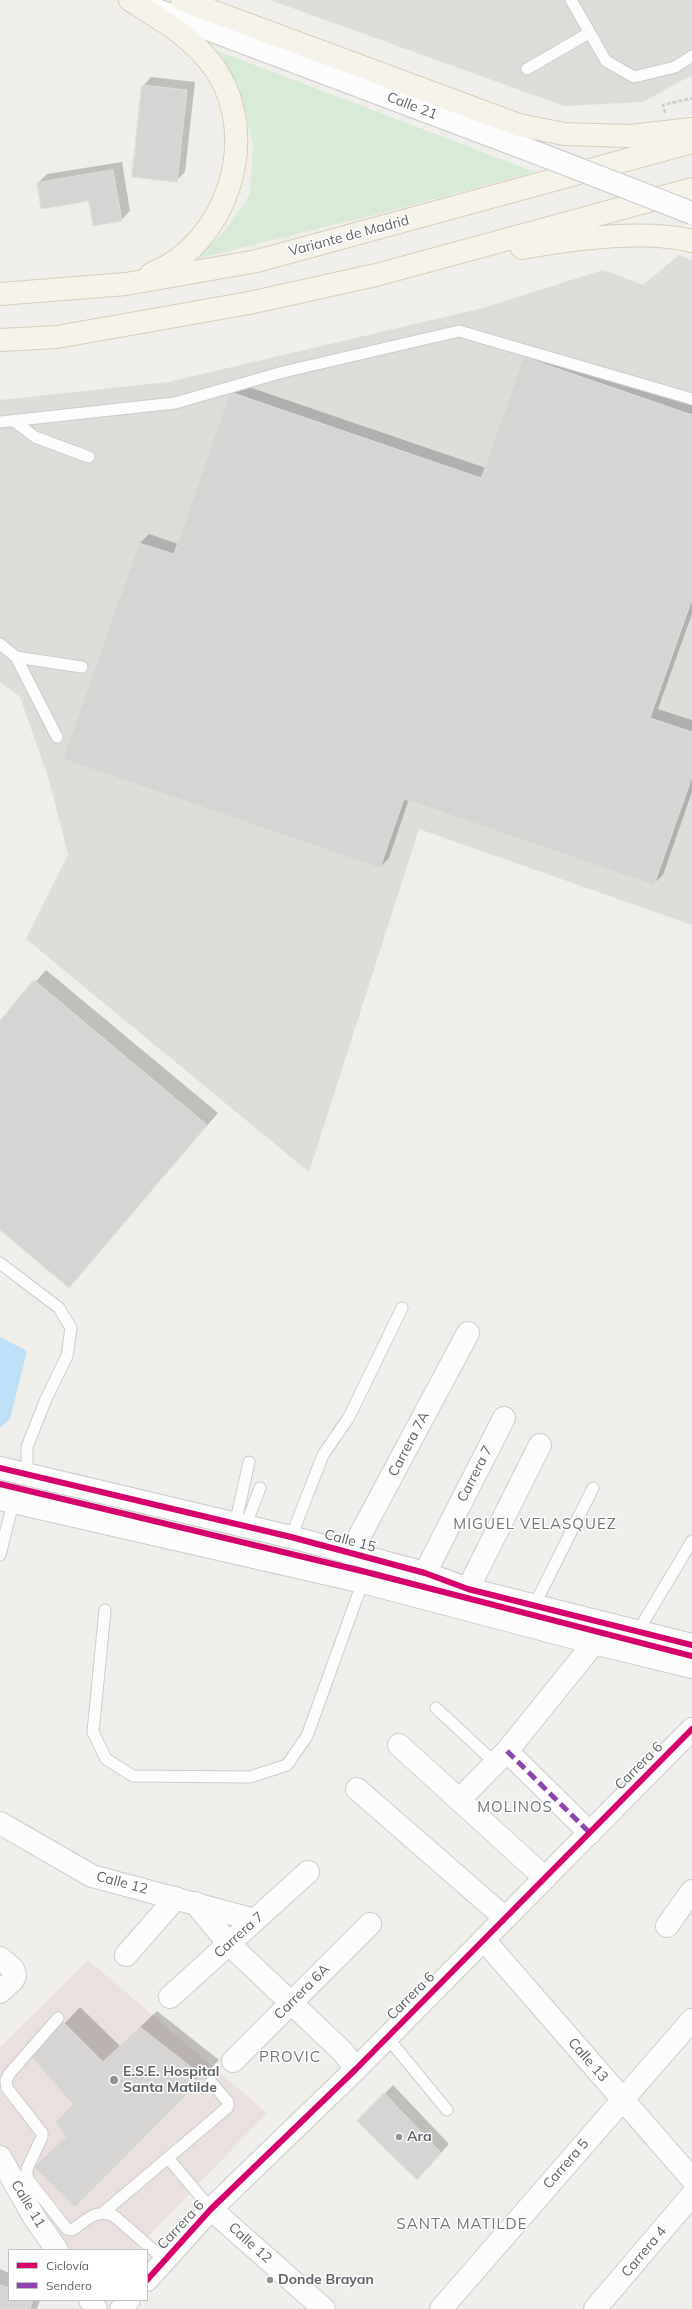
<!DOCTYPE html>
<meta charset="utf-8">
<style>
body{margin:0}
#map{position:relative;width:692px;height:2309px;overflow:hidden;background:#efeeea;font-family:Mulish,sans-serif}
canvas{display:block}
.legend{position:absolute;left:8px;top:2249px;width:140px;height:52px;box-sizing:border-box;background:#fff;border:1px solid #bfc1c3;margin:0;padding:5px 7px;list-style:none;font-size:12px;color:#5f6368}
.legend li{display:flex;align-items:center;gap:8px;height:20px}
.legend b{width:20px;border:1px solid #bfc1c3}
</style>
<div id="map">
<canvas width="692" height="2309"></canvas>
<ul class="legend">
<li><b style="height:5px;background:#d6006c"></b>Ciclovía</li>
<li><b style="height:5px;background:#8e44ad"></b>Sendero</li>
</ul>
</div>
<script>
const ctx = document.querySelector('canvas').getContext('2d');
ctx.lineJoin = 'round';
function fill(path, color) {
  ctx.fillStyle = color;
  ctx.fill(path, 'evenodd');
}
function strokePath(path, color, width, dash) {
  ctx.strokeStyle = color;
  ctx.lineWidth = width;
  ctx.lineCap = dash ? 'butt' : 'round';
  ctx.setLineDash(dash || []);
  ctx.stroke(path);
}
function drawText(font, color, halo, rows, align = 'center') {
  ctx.font = font + ' Mulish,sans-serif';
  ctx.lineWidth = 3;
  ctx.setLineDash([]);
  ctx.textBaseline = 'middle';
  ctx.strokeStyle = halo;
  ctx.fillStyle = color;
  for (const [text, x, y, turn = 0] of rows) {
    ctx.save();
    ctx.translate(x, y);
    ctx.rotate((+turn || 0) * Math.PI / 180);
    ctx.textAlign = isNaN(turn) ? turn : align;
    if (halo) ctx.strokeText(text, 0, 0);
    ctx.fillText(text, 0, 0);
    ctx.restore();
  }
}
const industrial = new Path2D(`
 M 270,0 L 692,0 L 692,75 L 643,102 L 564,106 Z
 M 679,255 L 692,260 L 692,925 L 419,829 L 309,1172 L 26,939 L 68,855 L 49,780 L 20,697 L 0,682 L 0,400 L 168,382 L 483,308 L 603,270 L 643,285 Z`);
const medical = new Path2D(`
 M 88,1960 L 267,2113 L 135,2250 L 67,2250 L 0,2145 L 0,2047 Z`);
const green = new Path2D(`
 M 215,50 L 535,172 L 382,213 L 196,259 L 227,228 L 250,194 L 253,145 L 242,102 Z`);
const water = new Path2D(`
 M 0,1337 L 27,1351 L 10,1419 L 0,1428 Z`);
const shadow = new Path2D(`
 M 151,77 L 195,82 L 185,172 L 176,181 L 143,86 Z
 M 122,162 L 130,211 L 121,220 L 89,200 L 38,183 L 47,174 Z
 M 533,349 L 692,403 L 692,614 L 658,709 L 692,720 L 692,792 L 663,875 L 654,883 L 409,799 L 389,858 L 380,867 L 64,759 L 140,543 L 149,534 L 178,544 L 231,393 L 240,384 L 486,468 L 524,357 Z
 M 46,970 L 218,1113 L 69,1286 L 0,1228 L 0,1022 Z
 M 80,2007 L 120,2046 L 157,2011 L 219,2060 L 75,2206 L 67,2136 L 75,2104 L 33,2057 Z
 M 393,2085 L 449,2144 L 426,2170 L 359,2121 Z
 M 0,2269 L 9,2273 L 9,2300 L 40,2300 L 37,2309 L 0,2309 Z`);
const building = new Path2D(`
 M 142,85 L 187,90 L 177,182 L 132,177 Z
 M 113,170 L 122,221 L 93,226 L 89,201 L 41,209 L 37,183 Z
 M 524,357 L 692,415 L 692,599 L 650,718 L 692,732 L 692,777 L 654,885 L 404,799 L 380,868 L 63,759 L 139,543 L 174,554 L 230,392 L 481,478 Z
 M 34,980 L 207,1125 L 69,1288 L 0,1230 L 0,1021 Z
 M 63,2022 L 103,2062 L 140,2027 L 204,2077 L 75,2207 L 34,2167 L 66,2137 L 56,2122 L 73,2104 L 32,2057 Z
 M 384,2093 L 441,2153 L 417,2180 L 357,2121 Z
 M 0,2285 L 9,2288 L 9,2300 L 33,2300 L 30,2309 L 0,2309 Z`);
const path = new Path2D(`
 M 665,113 L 663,105 L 692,98`);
const lane = new Path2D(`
 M 571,0 L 606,61 L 634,77 L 675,67 L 692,56
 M 527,69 L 589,33
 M 14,421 L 35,437 L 89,457
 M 0,422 L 175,403 L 283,372 L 459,331 L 692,399
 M 0,644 L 16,657
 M 57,737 L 16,657 L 82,667
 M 0,1263 L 59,1308 L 71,1328 L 67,1356 L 46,1399 L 27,1447 L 27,1475
 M 235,1525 L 249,1462
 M 245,1527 L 260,1488
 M 291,1537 L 323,1455 L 349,1417 L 402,1308
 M 0,1555 L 13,1503
 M 535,1604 L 593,1488
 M 105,1610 L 93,1732 L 106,1759 L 133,1776 L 250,1777 L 287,1765 L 307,1736 L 371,1559
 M 638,1631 L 692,1541
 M 436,1708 L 494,1762
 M 58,2018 L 10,2073 L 6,2080 L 7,2088 L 42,2133 L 42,2137 L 27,2169 L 27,2178 L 67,2229 L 72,2230 C 87,2220 96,2208 114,2216 L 165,2260
 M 387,2037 L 447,2110
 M 168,2158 L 211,2209
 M 104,2212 L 228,2107 L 228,2102 L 211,2082`);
const street = new Path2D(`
 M 350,1554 L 468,1333
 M 425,1573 L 504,1418
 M 468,1589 L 540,1445
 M 399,1745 L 545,1878
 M 507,1751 L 590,1833
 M 357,1789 L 505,1918
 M 459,1800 L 507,1751 L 594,1643
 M 0,1823 L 92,1876 L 255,1920
 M 195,1903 L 229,1944 L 343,2052 L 356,2069
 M 667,1926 L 692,1891
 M 484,1940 L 692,2179
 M 126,1955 L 176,1898
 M 0,1958 L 13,1969 L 15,1975 L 13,1980 L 0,1992
 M 170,1997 L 308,1872
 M 233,2061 L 370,1924
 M 0,2157 L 34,2217 L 57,2250
 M 211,2209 L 324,2309
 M 90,2300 L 96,2309
 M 441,2309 L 692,2020
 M 595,2309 L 692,2195`);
const secondary = new Path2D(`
 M 149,7 L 545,156
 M 0,1468 L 291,1537 L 425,1573 L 468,1589 L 692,1645
 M 0,1499 L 363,1582 L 594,1643 L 692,1667
 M 147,2280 L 211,2209 L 356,2069 L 692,1729
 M 121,2309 L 129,2300`);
const primary = new Path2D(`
 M 130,0 C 162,20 194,38 216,70 C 261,139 227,244 151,274
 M 182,0 L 519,125 L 564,134 L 630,136 L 692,129
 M 522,248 C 572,239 643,229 692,241
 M 0,294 L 126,284 L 257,261 L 692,142
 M 0,340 L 57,337 L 249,303 L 376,275 L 692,189`);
const secondaryBridge = new Path2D(`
 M 545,156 L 692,213`);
const quiet = new Path2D(`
 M 507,1751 L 590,1833`);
const cycleway = new Path2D(`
 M 0,1468 L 291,1537 L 425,1573 L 468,1589 L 692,1645
 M 0,1484 L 366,1572 L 692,1656
 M 147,2280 L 211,2209 L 356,2069 L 692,1729`);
const markers = [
 [114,2080,5,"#919496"],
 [399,2137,4,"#919496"],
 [270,2280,4,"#919496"]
];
const streetNames = [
 ["Calle 21",412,106,21],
 ["Variante de Madrid",349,236,-15],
 ["Carrera 7A",409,1444,-62],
 ["Carrera 7",475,1474,-63],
 ["Calle 15",350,1541,15],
 ["Carrera 6",639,1766,-45],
 ["Calle 12",122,1883,15],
 ["Carrera 7",239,1935,-42],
 ["Carrera 6A",302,1992,-45],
 ["Carrera 6",411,1996,-45],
 ["Calle 13",588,2060,49],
 ["Carrera 5",566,2164,-49],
 ["Calle 11",28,2204,59],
 ["Carrera 6",181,2225,-47],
 ["Calle 12",250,2243,42],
 ["Carrera 4",644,2252,-50]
];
const poiNames = [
 ["E.S.E. Hospital",123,2072],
 ["Santa Matilde",123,2088],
 ["Ara",407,2137],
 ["Donde Brayan",278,2280]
];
const neighbourhoodNames = [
 ["MIGUEL VELASQUEZ",535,1524],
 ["MOLINOS",515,1807],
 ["PROVIC",290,2057],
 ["SANTA MATILDE",462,2224]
];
fill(industrial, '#dfddda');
fill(medical, '#eae0de');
fill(green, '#d8ebd6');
fill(water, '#bfe0f9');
fill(shadow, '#0003');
fill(building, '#d6d5d3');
strokePath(building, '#deddd9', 1);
strokePath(lane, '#cbcccc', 13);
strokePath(street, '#cbcccc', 24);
strokePath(secondary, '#cacacb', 24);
strokePath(primary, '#d7ceb8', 24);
strokePath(path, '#cacfcc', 2.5, [4, 2]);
strokePath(lane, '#fdfcfc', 11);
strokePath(street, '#fdfcfc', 22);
strokePath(secondary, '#fdfcfc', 22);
strokePath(primary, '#f4f2e9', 22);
strokePath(secondaryBridge, '#cacacb', 24, []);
strokePath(secondaryBridge, '#fdfcfc', 22);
strokePath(quiet, '#8e44ad', 5, [10, 5]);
strokePath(cycleway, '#d6006c', 6);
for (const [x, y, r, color] of markers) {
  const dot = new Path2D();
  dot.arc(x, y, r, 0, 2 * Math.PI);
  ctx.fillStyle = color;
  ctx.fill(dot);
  strokePath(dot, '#fff', 1.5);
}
drawText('14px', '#5f6368', '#fff', streetNames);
drawText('bold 14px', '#5f6368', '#fff', poiNames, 'left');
ctx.letterSpacing = '1px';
drawText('15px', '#70757a', '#fff', neighbourhoodNames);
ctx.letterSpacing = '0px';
</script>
